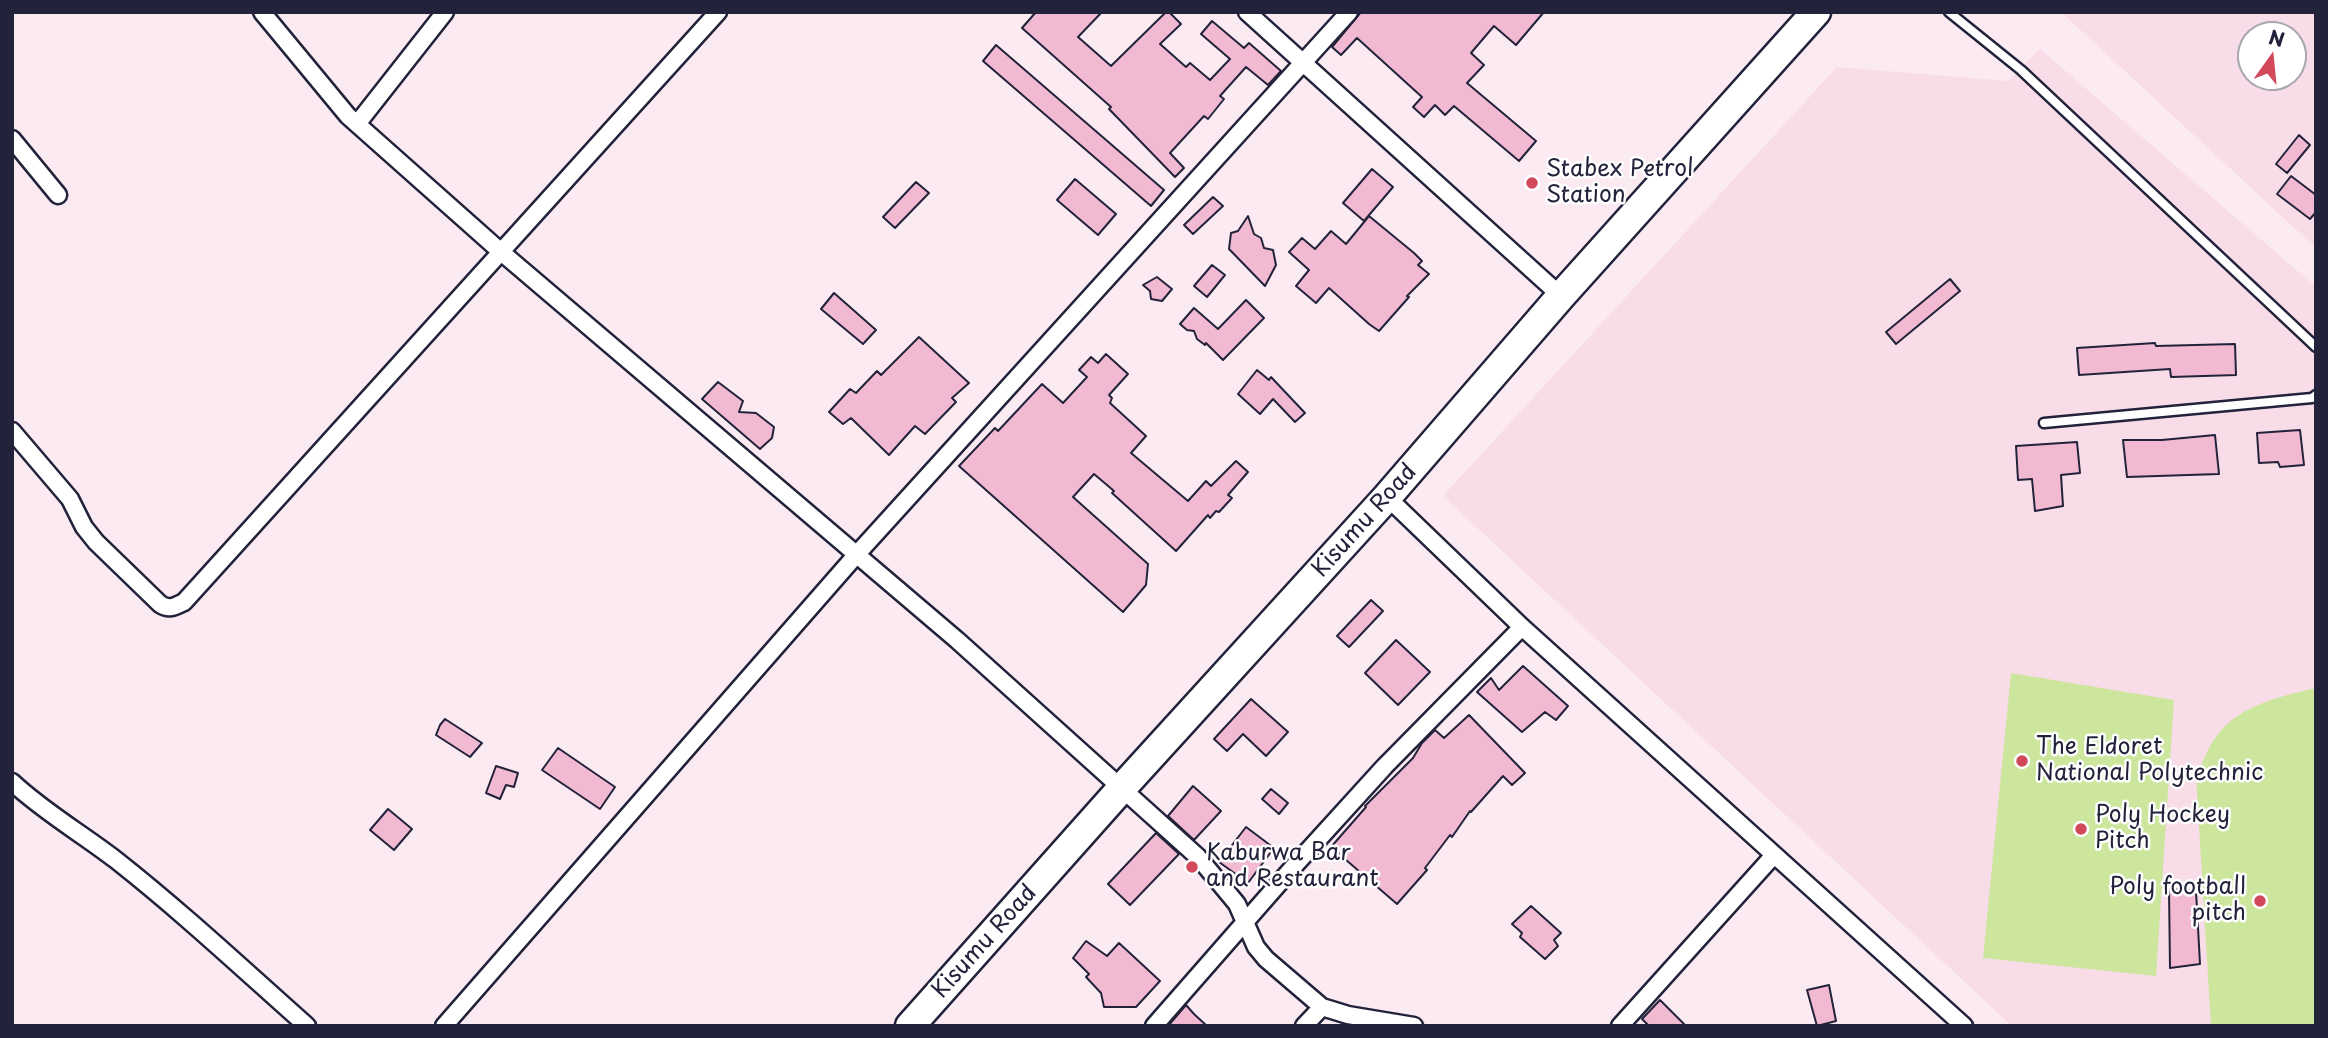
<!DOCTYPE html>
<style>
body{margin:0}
#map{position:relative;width:2328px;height:1038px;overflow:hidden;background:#fbeaf2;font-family:"Playpen Sans",sans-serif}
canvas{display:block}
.frame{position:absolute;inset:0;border:14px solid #22223b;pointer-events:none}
.north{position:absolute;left:2237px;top:21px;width:70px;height:70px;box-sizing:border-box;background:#fff;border:2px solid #a7a7b1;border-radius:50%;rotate:15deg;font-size:19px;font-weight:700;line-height:28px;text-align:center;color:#22223b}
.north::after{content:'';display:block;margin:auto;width:24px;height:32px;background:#d1495b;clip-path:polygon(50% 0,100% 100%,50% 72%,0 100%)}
</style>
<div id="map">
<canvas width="2328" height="1038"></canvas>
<div class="frame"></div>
<div class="north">N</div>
</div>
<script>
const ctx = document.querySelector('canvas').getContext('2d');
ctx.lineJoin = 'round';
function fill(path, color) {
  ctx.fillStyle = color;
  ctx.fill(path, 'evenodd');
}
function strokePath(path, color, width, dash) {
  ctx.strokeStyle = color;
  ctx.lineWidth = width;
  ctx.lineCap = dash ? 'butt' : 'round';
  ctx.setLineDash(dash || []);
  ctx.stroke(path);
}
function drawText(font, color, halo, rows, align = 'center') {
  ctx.font = font + ' "Playpen Sans",sans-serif';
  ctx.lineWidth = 5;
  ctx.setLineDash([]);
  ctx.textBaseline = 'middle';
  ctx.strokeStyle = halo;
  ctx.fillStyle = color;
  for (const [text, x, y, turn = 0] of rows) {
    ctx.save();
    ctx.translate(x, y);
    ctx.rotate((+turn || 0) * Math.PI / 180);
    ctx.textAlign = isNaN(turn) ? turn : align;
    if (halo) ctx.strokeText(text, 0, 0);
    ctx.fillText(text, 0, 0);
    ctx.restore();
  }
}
const built = new Path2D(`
 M 2061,12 L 2316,12 L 2316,248 ZM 2251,35 L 2293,35 L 2293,77 L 2251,77 Z
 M 2040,49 L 2316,287 L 2316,1026 L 2012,1026 L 1443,496 L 1837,67 L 2008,81 Z`);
const green = new Path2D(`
 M 2011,673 L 2174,700 L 2156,976 L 1983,958 Z
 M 2311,689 L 2316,689 L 2316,1026 L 2211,1026 L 2196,776 C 2202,765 2206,752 2213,741 C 2235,707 2274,698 2311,689 Z`);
const building = new Path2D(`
 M 1036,12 L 1102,12 L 1078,37 L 1111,66 L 1166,12 L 1169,12 L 1181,24 L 1160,44 L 1186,67 L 1190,63 L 1210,80 L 1230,59 L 1201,34 L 1212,21 L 1244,48 L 1249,43 L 1281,71 L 1268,85 L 1246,67 L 1220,96 L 1224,99 L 1208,119 L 1204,116 L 1170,153 L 1184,168 L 1175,177 L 1109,109 L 1111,107 L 1022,28 Z
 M 1361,12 L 1544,12 L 1516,45 L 1494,26 L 1471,53 L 1484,65 L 1467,83 L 1536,141 L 1519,161 L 1454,106 L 1445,115 L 1435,105 L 1424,117 L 1413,107 L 1422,97 L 1357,38 L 1341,55 L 1332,47 Z
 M 996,45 L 1164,190 L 1151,206 L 983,61 Z
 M 2299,135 L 2310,145 L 2287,173 L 2276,164 Z
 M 1372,169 L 1393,187 L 1364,221 L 1343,203 Z
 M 2291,176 L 2316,195 L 2316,212 L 2310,219 L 2277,194 Z
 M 1075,179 L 1116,214 L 1098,235 L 1057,200 Z
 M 916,182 L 929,193 L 895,228 L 883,217 Z
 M 1213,197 L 1223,206 L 1193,234 L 1184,225 Z
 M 1248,216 L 1254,234 L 1261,238 L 1264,248 L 1273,250 L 1276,265 L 1265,286 L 1229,249 L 1231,233 L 1238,231 Z
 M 1369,216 L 1414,253 L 1422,261 L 1418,265 L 1429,274 L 1407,296 L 1409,297 L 1379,331 L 1369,324 L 1329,288 L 1316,303 L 1296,286 L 1309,270 L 1289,252 L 1302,238 L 1315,249 L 1331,231 L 1346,244 Z
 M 1212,265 L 1225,275 L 1207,297 L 1194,286 Z
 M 1157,277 L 1172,289 L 1162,301 L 1151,299 L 1150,291 L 1143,285 Z
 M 1950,279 L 1960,291 L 1896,344 L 1886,332 Z
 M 834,293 L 876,330 L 863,344 L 821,309 Z
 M 1246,300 L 1264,318 L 1223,360 L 1206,343 L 1205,345 L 1197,339 L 1194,331 L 1187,330 L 1180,324 L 1194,308 L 1218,329 Z
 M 919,337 L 969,383 L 952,398 L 956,402 L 925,434 L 915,426 L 889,455 L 851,418 L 843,424 L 829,412 L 850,389 L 856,393 L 877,371 L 881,375 Z
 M 2155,343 L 2156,346 L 2235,344 L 2236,375 L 2171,377 L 2170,369 L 2079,375 L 2077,348 Z
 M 1106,354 L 1128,374 L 1109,395 L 1112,398 L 1110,403 L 1146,436 L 1131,453 L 1188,501 L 1206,481 L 1211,486 L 1236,461 L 1248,472 L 1228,495 L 1232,498 L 1219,512 L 1216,511 L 1210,518 L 1208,515 L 1176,551 L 1112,493 L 1114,491 L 1094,474 L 1073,497 L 1148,564 L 1146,585 L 1123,612 L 959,466 L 995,428 L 998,431 L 1042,384 L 1063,403 L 1087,377 L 1079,370 L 1091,357 L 1098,363 Z
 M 1257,370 L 1269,380 L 1271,377 L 1305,413 L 1295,422 L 1273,399 L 1260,414 L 1238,394 Z
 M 718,382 L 743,401 L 739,412 L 756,413 L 774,427 L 772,438 L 760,449 L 702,399 Z
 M 2300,430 L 2304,465 L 2280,467 L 2278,462 L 2259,463 L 2257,433 Z
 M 2215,435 L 2219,474 L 2127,477 L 2123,440 L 2162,440 Z
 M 2077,442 L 2080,473 L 2061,475 L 2063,506 L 2035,511 L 2032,479 L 2018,480 L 2016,446 Z
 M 1371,600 L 1383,611 L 1349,647 L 1337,636 Z
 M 1396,640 L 1430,672 L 1398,705 L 1365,673 Z
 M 1523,666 L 1568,706 L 1556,720 L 1545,712 L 1522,732 L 1477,692 L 1491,678 L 1499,690 Z
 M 1251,699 L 1288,732 L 1266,756 L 1243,734 L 1227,751 L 1214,739 Z
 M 1469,715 L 1525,773 L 1512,785 L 1503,776 L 1471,812 L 1470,811 L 1452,837 L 1450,835 L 1425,868 L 1427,870 L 1397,904 L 1331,847 L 1366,807 L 1365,806 L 1413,758 L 1422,743 L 1435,730 L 1444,738 Z
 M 445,719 L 482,743 L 470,757 L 436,735 L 440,725 Z
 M 558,748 L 615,787 L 600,809 L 542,770 Z
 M 496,766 L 518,773 L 514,787 L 506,785 L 500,799 L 486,793 Z
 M 1193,786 L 1221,811 L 1194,840 L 1168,816 Z
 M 1271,789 L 1288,803 L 1279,814 L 1262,799 Z
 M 388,809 L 412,829 L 394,850 L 370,830 Z
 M 1246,827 L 1274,848 L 1248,883 L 1219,862 Z
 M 1156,833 L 1179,854 L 1130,905 L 1108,884 Z
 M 2169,889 L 2196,891 L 2200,964 L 2170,968 Z
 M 1531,906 L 1561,933 L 1554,940 L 1558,946 L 1545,959 L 1520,937 L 1522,933 L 1512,924 Z
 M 1086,941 L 1107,956 L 1119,943 L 1160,981 L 1136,1007 L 1104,1007 L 1101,993 L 1086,977 L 1089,974 L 1073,958 Z
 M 1829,985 L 1836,1021 L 1817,1026 L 1807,990 Z
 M 1660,1000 L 1686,1026 L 1649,1026 L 1642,1019 Z
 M 1186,1005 L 1194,1014 L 1207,1026 L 1168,1026 Z`);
const lane = new Path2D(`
 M 1949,12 L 2021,70 L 2316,347
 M 2044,423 L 2312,398 L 2316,395`);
const street = new Path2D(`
 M 262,12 L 348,116 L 500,251 L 957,640 L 1198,857 L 1237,904 L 1256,947 L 1266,959 L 1322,1007 L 1348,1015 L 1414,1026
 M 1247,12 L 1561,296
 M 357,124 L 445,12
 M 12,139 L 58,195
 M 12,431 L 70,499 L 84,527 L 96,542 L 160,604 C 169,610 174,607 184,602 L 718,12
 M 1387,497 L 1522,627 L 1964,1026
 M 12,782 C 44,812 81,833 116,860 C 182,912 244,970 307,1026
 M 444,1026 L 857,554 L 1349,12
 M 1154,1026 L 1295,865 L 1385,766 L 1522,627
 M 1304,1026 L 1322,1007
 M 1620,1026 L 1774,855`);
const highway = new Path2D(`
 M 910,1026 L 1121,789 L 1387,497 L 1561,296 L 1816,12`);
const markers = [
 [1532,183,7,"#d1495b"],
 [2022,761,7,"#d1495b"],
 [2081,829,7,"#d1495b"],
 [1192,867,7,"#d1495b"],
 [2260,901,7,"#d1495b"]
];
const poiNames = [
 ["Stabex Petrol",1546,170],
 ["Station",1546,196],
 ["The Eldoret",2036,748],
 ["National Polytechnic",2036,774],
 ["Poly Hockey",2095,816],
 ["Pitch",2095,842],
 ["Kaburwa Bar",1206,854],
 ["and Restaurant",1206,880],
 ["Poly football",2246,888,"right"],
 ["pitch",2246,914,"right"]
];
const streetNames = [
 ["Kisumu Road",1365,521,-48],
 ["Kisumu Road",985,942,-48]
];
fill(built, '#f8dce8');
fill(green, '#cce69d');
fill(building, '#f2bad2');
strokePath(building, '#22223b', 2);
strokePath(lane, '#22223b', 13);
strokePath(street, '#22223b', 21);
strokePath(highway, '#22223b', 33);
strokePath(lane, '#fff', 8);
strokePath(street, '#fff', 16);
strokePath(highway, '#fff', 28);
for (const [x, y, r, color] of markers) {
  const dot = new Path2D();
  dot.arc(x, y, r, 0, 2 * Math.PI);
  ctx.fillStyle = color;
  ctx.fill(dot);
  strokePath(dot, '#fff', 2.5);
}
drawText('23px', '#22223b', '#fff', poiNames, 'left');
drawText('23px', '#22223b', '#fff', streetNames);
</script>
